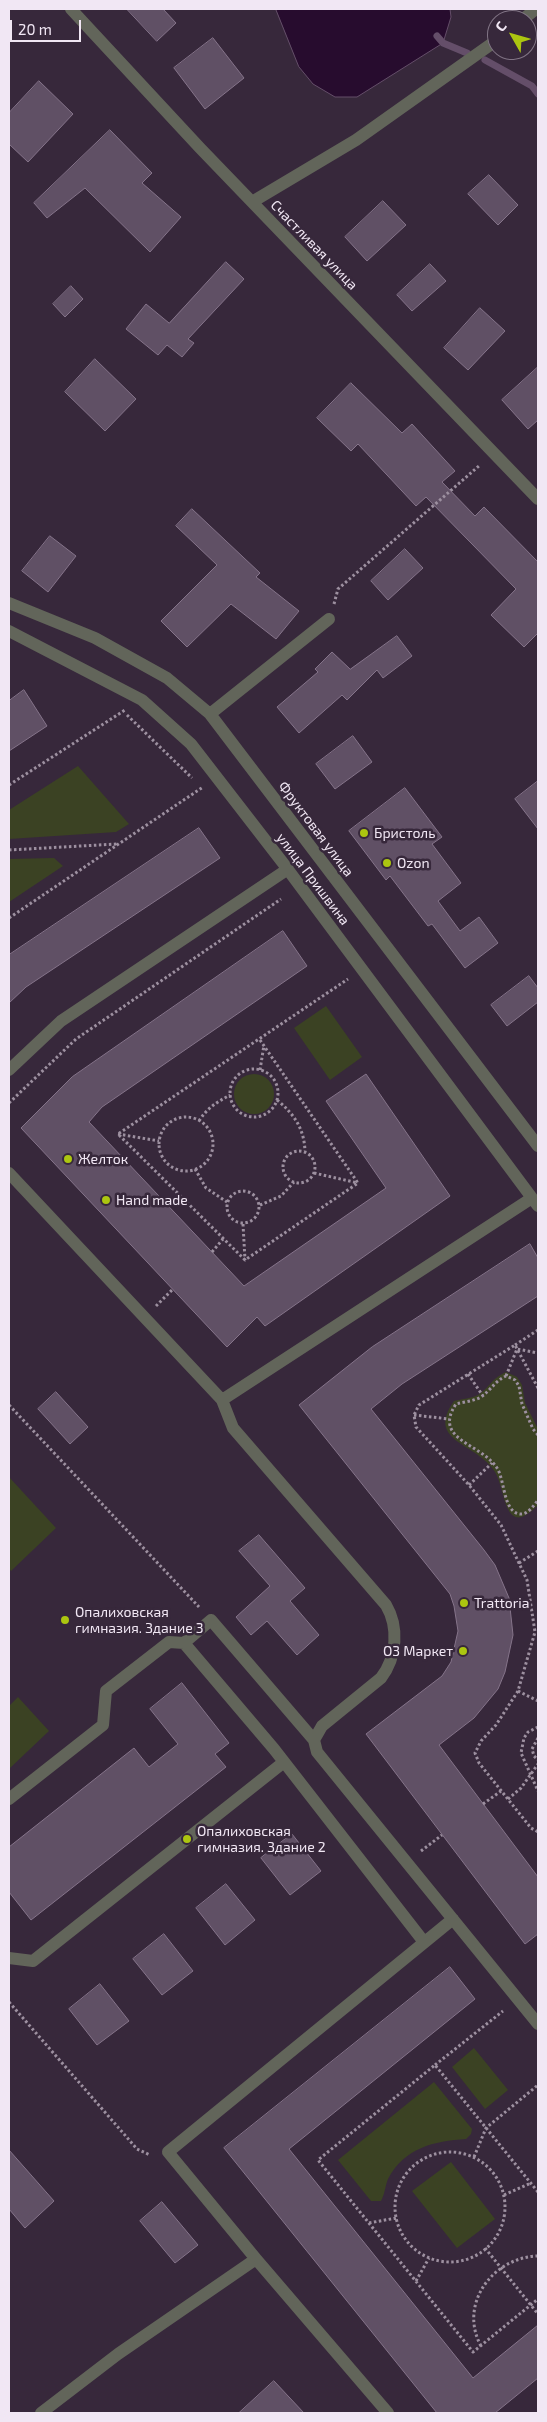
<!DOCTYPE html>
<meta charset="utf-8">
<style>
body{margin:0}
#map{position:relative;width:547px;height:2422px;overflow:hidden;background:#37283b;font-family:"Exo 2",sans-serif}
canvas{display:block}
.frame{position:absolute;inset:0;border:10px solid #f1e7f4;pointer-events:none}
.north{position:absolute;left:487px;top:10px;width:50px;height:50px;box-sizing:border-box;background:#37283b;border:1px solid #817485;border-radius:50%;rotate:308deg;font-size:14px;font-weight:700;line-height:20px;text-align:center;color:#f1e7f4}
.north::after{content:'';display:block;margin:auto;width:18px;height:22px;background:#acc610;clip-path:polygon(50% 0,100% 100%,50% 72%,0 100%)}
.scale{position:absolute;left:10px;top:20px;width:71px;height:22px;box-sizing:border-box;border:2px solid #f1e7f4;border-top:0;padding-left:6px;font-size:15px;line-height:18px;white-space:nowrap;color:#f1e7f4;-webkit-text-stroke:4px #37283b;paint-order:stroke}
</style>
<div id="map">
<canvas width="547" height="2422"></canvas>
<div class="frame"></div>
<div class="north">С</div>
<div class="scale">20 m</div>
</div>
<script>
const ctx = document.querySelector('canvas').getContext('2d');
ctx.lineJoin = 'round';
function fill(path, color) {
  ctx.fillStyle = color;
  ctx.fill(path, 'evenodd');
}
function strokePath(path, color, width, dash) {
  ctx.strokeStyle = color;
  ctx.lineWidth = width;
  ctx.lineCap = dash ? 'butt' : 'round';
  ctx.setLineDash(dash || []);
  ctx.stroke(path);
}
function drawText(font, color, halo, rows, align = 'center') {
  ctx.font = font + ' "Exo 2",sans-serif';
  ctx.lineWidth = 5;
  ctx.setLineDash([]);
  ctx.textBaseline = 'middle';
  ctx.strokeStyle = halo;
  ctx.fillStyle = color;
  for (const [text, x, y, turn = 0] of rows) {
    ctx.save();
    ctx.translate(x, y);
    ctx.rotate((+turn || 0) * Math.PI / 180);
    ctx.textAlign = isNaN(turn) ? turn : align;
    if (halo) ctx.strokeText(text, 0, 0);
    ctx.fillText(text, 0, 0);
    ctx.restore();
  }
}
const green = new Path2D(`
 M 78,766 L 129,824 L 116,832 L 9,839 L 9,810 Z
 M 54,858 L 63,866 L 9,902 L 9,859 Z
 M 326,1006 L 362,1057 L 330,1080 L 294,1028 Z
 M234 1094a20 20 0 1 1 40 0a20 20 0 1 1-40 0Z
 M 506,1372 L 517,1377 L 522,1385 L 525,1403 L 538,1429 L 538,1505 C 502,1542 507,1486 493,1469 C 473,1442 426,1441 454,1401 C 462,1399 472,1398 478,1395 C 490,1387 492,1378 506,1372 Z
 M 9,1477 L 56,1528 L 11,1571 L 9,1568 Z
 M 18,1697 L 49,1731 L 9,1769 L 9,1706 Z
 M 474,2048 L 508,2090 L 485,2109 L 452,2067 Z
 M 434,2082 L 472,2129 L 471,2134 L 466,2139 C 434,2141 404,2148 388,2179 C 385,2186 385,2194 381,2201 L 371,2201 L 338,2160 Z
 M 451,2162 L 495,2219 L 457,2248 L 412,2191 Z`);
const water = new Path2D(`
 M 276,9 L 450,9 L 451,17 L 443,43 L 357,97 L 335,97 L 313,84 L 299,67 Z`);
const stream = new Path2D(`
 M 437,36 L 443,43 L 467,53
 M 485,60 L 532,86 L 538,94`);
const building = new Path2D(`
 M 127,9 L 163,9 L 176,23 L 157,41 Z
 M 213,38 L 244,78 L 205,109 L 174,68 Z
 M 39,81 L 73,114 L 28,162 L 9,144 L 9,113 Z
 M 110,130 L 152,173 L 142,183 L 181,217 L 150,252 L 85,188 L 47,218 L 34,203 Z
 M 489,175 L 518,205 L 498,225 L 468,194 Z
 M 383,201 L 406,225 L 367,261 L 345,237 Z
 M 226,262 L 244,279 L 188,339 L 194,343 L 182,357 L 167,345 L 158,355 L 126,329 L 146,304 L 169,323 Z
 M 430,264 L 446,281 L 412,311 L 397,295 Z
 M 71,286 L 83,299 L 65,317 L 53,304 Z
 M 480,308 L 505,331 L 468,370 L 444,348 Z
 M 95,359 L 136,399 L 105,431 L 65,392 Z
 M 538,367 L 538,420 L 528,429 L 502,400 Z
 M 351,383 L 402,433 L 412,424 L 455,471 L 442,482 L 475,516 L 484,507 L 538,562 L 538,633 L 524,647 L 491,615 L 516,589 L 426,497 L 416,506 L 358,444 L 351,451 L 317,418 Z
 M 192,509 L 260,573 L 256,577 L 299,611 L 276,639 L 231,604 L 187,647 L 161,621 L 217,565 L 176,526 Z
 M 50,536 L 76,556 L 48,592 L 22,571 Z
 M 405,549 L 423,568 L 388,600 L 371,581 Z
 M 397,636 L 412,656 L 383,678 L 377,670 L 347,700 L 342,695 L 299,733 L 277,707 L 318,672 L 315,669 L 332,652 L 350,669 Z
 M 24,690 L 47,726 L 9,751 L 9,701 Z
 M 353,736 L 372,762 L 335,789 L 316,764 Z
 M 538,781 L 538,829 L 515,799 Z
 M 405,788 L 442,837 L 432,844 L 461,883 L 438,901 L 460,931 L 479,917 L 498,943 L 465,968 L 432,924 L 428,926 L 390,876 L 386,880 L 349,831 Z
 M 199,828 L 220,858 L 26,987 L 9,1003 L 9,955 Z
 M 283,931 L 307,966 L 102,1107 L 89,1122 L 244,1286 L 386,1188 L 326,1101 L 366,1074 L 450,1196 L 265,1326 L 257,1317 L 227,1347 L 21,1128 L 72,1077 Z
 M 529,976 L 538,988 L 538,1002 L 507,1026 L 491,1005 Z
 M 530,1244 L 538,1258 L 538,1296 L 402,1384 L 371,1409 L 484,1550 L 495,1565 L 509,1598 L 513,1635 L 505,1672 L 498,1689 L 474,1718 L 439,1745 L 538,1877 L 538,1934 L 525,1944 L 366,1734 L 442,1676 L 451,1662 L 458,1631 L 454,1606 L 450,1594 L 299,1405 L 372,1347 Z
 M 56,1392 L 88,1427 L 70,1444 L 38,1409 Z
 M 259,1535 L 305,1588 L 290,1601 L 319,1635 L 297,1655 L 267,1621 L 251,1635 L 236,1617 L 270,1586 L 239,1551 Z
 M 182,1683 L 229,1743 L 215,1754 L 226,1767 L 31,1920 L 9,1892 L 9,1847 L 134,1748 L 149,1767 L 178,1744 L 150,1709 Z
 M 292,1834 L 321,1871 L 290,1895 L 261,1858 Z
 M 226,1884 L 255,1920 L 225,1945 L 196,1908 Z
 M 164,1934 L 193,1971 L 162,1995 L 133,1959 Z
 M 450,1967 L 475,1999 L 289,2149 L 473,2378 L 538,2325 L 538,2378 L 495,2413 L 437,2413 L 224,2148 Z
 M 100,1984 L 129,2021 L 97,2045 L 69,2009 Z
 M 9,2150 L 54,2201 L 25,2228 L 9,2209 Z
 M 162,2202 L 198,2245 L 175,2263 L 140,2221 Z
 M 274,2381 L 304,2413 L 239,2413 Z`);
const path = new Path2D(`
 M 334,604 L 338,589 L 480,465
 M 127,715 L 192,778
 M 9,785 L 125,710
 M 9,850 L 117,844
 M 9,918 L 203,787
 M 260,1040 L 358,1183 L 245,1260 L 118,1134 L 348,979
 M230 1093a24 24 0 1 1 48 0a24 24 0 1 1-48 0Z
 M 260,1070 L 264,1045
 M 277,1100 C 294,1114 304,1128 305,1151
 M 9,1103 L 76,1039 L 281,899
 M159 1144a27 27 0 1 1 54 0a27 27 0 1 1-54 0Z
 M 199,1121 C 207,1108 217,1102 230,1095
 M 118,1134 L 159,1141
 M283 1167a16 16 0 1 1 32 0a16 16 0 1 1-32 0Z
 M 195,1169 L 206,1188 L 227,1202
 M 314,1173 L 358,1183
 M227 1207a16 16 0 1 1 32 0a16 16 0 1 1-32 0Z
 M 260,1205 L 281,1196 L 294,1182
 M 243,1224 L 245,1260
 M 212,1252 L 223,1239
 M 156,1306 L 173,1289
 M 515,1345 L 538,1330
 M 468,1374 L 483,1396
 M 506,1376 L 517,1349 L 538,1353
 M 538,1388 L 515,1345 L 419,1405 L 414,1415 L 416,1427 L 469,1485 L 501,1525 L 527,1580 L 535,1632 L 518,1691 L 496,1725 L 481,1741 L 475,1753 L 479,1763 L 531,1828 L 538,1832
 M 9,1405 L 199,1607
 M 414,1415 L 449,1419
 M 538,1435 L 533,1429 L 522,1404 L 519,1386 L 515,1380 L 506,1376 C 495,1381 491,1390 481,1397 C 474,1401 464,1402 456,1404 C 432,1440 481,1443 497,1468 C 505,1480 503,1512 520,1514 C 528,1515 534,1505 538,1500
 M 469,1485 L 492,1463
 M 519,1563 L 538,1551
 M 518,1691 L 538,1701
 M 538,1727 L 528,1732 L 524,1738 L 521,1753 L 538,1791
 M 538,1738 L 532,1749 L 534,1756 L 538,1760
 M 508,1799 L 521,1788 L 538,1764
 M 483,1804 L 501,1791
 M 421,1851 L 442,1835
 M 9,2002 L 137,2149 L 150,2155
 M 435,2065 L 503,2011
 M395 2207a55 55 0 1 1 110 0a55 55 0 1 1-110 0Z
 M 474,2157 L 486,2128 L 538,2085
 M 538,2192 L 435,2065 L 318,2160 L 473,2352 L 538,2299
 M 504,2195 L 531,2183
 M 369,2223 L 396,2218
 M 485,2248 L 538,2314
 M 416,2281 L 429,2258
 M 481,2346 C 458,2304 493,2257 538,2256`);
const minor = new Path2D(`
 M 71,9 L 200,148 L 538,499
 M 522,20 L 536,9
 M 252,202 L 356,140 L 497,40
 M 9,603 L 95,638 L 167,678 L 210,714 L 538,1146
 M 9,631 L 142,700 L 191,744 L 283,863 L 538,1206
 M 210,714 L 329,619
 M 9,1070 L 61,1021 L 288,869
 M 9,1173 L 222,1400
 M 532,1198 L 222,1400 L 233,1428 L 386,1605 C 399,1627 397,1657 381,1678 L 322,1726 L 314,1740 L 317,1752 L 538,2024
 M 314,1740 L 211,1620 L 184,1643 L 274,1749 L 424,1942
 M 9,1799 L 103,1725 L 106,1691 L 169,1642 L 184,1643
 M 9,1958 L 33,1961 L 284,1762
 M 41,2413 L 118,2354 L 256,2259
 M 388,2413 L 256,2259 L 168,2152 L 453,1919`);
const markers = [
 [364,833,5,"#acc610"],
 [387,863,5,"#acc610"],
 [68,1159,5,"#acc610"],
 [106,1200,5,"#acc610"],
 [464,1603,5,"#acc610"],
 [65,1620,5,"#acc610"],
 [463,1651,5,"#acc610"],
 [187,1839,5,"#acc610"]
];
const streetNames = [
 ["Счастливая улица",314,245,46],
 ["Фруктовая улица",316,829,53],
 ["улица Пришвина",313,879,53]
];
const poiNames = [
 ["Бристоль",374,833],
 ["Ozon",397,863],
 ["Желток",78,1159],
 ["Hand made",116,1200],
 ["Trattoria",474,1603],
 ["Опалиховская",75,1612],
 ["гимназия. Здание 3",75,1628],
 ["О3 Маркет",453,1651,"right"],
 ["Опалиховская",197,1831],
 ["гимназия. Здание 2",197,1847]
];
fill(green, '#3b4223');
fill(water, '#270c2e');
strokePath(water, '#644e69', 1);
strokePath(stream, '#644e69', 7);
fill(building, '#605065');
strokePath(building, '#85748a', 1);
strokePath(path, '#9d90a0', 3, [2.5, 2.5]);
strokePath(minor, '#62655a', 12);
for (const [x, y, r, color] of markers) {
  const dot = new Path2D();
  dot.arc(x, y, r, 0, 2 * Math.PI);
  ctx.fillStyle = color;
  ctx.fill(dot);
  strokePath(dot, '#37283b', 2);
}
drawText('14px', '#f1e7f4', '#37283b', streetNames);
drawText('14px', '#f1e7f4', '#37283b', poiNames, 'left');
</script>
